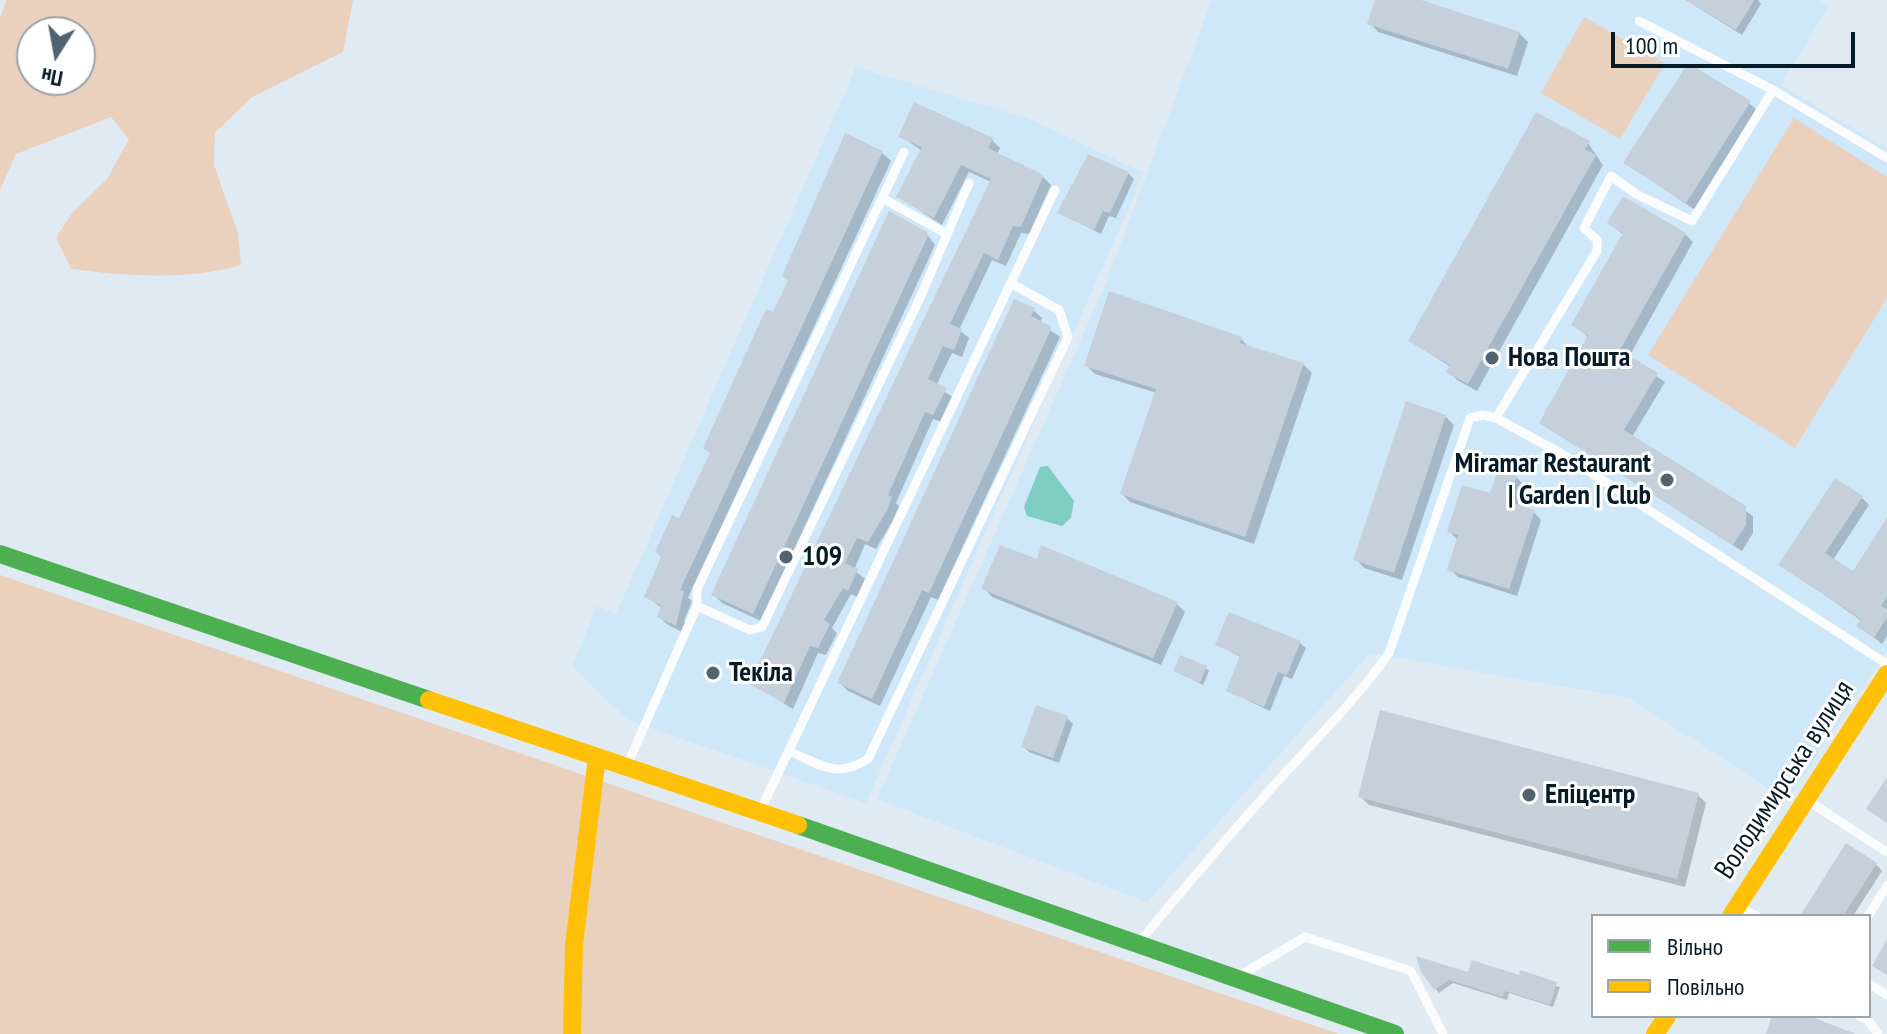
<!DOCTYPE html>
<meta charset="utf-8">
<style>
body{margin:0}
#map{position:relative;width:1887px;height:1034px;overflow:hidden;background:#dfeaf2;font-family:"PT Sans Narrow",sans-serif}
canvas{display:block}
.legend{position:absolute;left:1591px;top:914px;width:280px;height:104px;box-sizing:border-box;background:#fff;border:2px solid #9ba4a9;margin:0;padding:10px 14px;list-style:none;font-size:24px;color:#061b28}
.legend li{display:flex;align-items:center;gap:16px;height:40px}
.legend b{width:40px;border:2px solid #9ba4a9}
.north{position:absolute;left:16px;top:16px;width:80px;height:80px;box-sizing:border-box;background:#fff;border:2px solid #9ba4a9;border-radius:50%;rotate:191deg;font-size:22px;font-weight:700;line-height:32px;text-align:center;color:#061b28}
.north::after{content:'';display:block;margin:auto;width:28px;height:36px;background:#52636f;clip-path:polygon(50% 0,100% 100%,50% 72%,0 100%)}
.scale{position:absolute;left:1611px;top:32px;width:244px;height:36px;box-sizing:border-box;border:4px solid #061b28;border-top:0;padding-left:10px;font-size:24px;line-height:28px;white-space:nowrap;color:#061b28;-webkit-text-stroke:6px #fff;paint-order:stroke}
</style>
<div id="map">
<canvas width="1887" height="1034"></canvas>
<ul class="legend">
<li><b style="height:10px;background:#4caf50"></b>Вільно</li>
<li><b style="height:10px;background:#ffc107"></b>Повільно</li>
</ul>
<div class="north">Пн</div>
<div class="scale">100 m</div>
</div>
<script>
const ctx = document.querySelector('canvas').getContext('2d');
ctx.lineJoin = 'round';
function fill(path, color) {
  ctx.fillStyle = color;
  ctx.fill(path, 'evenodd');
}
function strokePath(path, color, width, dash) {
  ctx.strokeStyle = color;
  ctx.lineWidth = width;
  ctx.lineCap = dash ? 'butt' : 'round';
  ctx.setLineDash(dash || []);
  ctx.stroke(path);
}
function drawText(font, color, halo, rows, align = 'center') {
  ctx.font = font + ' "PT Sans Narrow",sans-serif';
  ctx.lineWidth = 6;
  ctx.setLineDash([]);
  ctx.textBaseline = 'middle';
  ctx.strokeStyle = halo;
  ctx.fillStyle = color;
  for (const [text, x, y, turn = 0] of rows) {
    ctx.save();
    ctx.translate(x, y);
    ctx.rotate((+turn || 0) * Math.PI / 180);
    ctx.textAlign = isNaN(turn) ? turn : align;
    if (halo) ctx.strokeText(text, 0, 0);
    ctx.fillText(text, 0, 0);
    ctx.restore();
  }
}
const built = new Path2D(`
 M 1212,0 L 1819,0 L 1829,6 L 1781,85 L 1887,149 L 1887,650 L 1787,801 L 1630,698 L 1370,653 L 1147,902 L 877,799 L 1106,283 Z
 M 856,67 L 1030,119 L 1144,173 L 866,803 L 628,720 L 572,667 L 597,606 L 616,614 Z`);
const green = new Path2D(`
 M 7,0 L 353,0 L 343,52 L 252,97 L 215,133 L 214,165 L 238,233 L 241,265 C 185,281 128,276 71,269 L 56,238 L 72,213 L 107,179 L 129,139 L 111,117 L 16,154 L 0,190 L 0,17 ZM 32,32 L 80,32 L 80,80 L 32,80 Z
 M 1584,17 L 1665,63 L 1620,139 L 1541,93 Z
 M 1794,118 L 1887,177 L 1887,298 L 1795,448 L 1648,355 Z
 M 0,575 L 1339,1034 L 0,1034 Z`);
const water = new Path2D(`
 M 1048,466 L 1074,501 L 1071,518 L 1062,526 L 1027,516 L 1024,507 L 1040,467 Z`);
const shadow = new Path2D(`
 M 1377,0 L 1415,0 L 1519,33 L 1528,42 L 1517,76 L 1378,32 L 1370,23 Z
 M 1686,0 L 1758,0 L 1761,4 L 1742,35 Z
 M 1749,103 L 1758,111 L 1695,210 L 1626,163 Z
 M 901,136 L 992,140 L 1000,148 L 997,154 L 1043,177 L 1051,185 L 1029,234 L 1021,233 L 1006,266 L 992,260 L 959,330 L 969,338 L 962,357 L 952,353 L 936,386 L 954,398 L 942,422 L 933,419 L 896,503 L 899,506 L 893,520 L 876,549 L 865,544 L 854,570 L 865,579 L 857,597 L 851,594 L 832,628 L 837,633 L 826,655 L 818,653 L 793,709 L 752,684 L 991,182 L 969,172 L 942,225 L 899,197 L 922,151 Z
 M 1588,143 L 1603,165 L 1477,391 L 1457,380 L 1449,372 L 1451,367 L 1410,341 Z
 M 882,153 L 891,161 L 688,598 L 692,601 L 684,621 L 687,625 L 684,633 L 668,625 L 659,617 L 662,608 L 646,596 L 774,315 Z
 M 1128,173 L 1134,179 L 1116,218 L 1109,216 L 1101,234 L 1060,213 Z
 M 1609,223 L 1685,234 L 1693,242 L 1629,357 L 1665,382 L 1632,437 L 1753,516 L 1753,533 L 1742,551 L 1541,423 L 1589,338 L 1574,325 L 1624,235 Z
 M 926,233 L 935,245 L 761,621 L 722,603 L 714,595 Z
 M 1110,294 L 1241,339 L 1251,349 L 1303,364 L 1312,373 L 1254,544 L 1130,502 L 1122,494 L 1157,393 L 1095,374 L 1087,366 Z
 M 1033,310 L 1042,318 L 1040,323 L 1060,337 L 938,600 L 931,597 L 880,706 L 848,691 L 839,682 Z
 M 1445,416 L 1454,425 L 1402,580 L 1364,568 L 1356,559 Z
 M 1516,477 L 1524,485 L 1517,506 L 1534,512 L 1541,520 L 1517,596 L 1458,577 L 1450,569 L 1457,539 L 1449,531 Z
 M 1862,498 L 1869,505 L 1833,560 L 1853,573 L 1887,522 L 1887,636 L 1882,644 L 1859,626 L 1862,621 L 1781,565 Z
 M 984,588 L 1176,603 L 1185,612 L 1161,665 L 992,597 Z
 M 1300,643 L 1306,648 L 1292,679 L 1284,676 L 1270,711 L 1228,691 L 1242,658 L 1217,644 Z
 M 1206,668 L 1209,671 L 1203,685 L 1176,671 Z
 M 1067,718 L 1073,724 L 1059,763 L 1029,752 L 1023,746 Z
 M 1698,795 L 1706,803 L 1685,887 L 1369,805 L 1360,796 Z
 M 1876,864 L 1882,871 L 1853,916 L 1804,916 Z
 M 1422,971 L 1520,978 L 1560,987 L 1553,1007 L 1509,993 L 1507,1000 L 1453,983 L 1439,993 Z`);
const building = new Path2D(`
 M 1375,0 L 1421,0 L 1520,32 L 1508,69 L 1367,24 Z
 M 1686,0 L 1754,0 L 1736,30 Z
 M 1688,63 L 1751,101 L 1686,203 L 1623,163 Z
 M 914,102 L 993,138 L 988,148 L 1044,175 L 1021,227 L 1013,226 L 998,260 L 984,253 L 950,324 L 962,329 L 954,350 L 943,346 L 928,379 L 947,388 L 933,415 L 925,412 L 888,495 L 892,497 L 886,512 L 868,542 L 857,538 L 845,563 L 858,569 L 848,591 L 843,588 L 824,620 L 830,624 L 818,648 L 810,646 L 784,703 L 749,684 L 991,179 L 961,165 L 934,218 L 896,197 L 922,147 L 898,137 Z
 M 1536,112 L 1590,141 L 1585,149 L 1596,155 L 1468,384 L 1446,372 L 1450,365 L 1408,341 Z
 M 845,133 L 883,151 L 680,590 L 684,591 L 676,626 L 657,617 L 661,605 L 644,597 L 661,557 L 655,552 L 672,515 L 679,518 L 710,453 L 703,448 L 766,309 L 773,312 L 788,280 L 782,276 Z
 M 1088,154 L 1129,172 L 1110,213 L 1103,211 L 1094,230 L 1057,213 Z
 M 1623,196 L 1686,233 L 1620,350 L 1658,373 L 1624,430 L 1746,506 L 1746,525 L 1733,545 L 1539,423 L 1588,336 L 1571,325 L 1623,233 L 1607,223 Z
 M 889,211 L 927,232 L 928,236 L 753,614 L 711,595 Z
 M 1109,291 L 1242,337 L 1240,343 L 1304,363 L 1245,537 L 1120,494 L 1156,389 L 1084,366 Z
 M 1014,299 L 1035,308 L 1031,316 L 1052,327 L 929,593 L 922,590 L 872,699 L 837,683 Z
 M 1406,401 L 1446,415 L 1394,573 L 1353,560 Z
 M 1498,469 L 1517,476 L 1508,501 L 1535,510 L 1509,589 L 1447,570 L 1458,535 L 1447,532 L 1462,485 L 1490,493 Z
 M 1835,478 L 1863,496 L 1825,553 L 1853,571 L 1887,518 L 1887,597 L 1881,606 L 1887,609 L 1887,617 L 1874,638 L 1856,626 L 1861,619 L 1778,565 Z
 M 1000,545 L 1037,559 L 1041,545 L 1178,602 L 1153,658 L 981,589 Z
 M 1229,612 L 1301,641 L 1287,675 L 1278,672 L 1264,707 L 1226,691 L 1240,656 L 1215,645 Z
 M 1180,655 L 1207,666 L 1200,683 L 1173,671 Z
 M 1036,705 L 1068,716 L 1053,758 L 1021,747 Z
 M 1380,710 L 1699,793 L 1677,879 L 1358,797 Z
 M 1887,777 L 1887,823 L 1866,809 Z
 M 1846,843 L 1877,863 L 1843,916 L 1800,916 Z
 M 1887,939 L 1887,975 L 1872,966 Z
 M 1416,956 L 1468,972 L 1472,960 L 1519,975 L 1520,970 L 1557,982 L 1550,1005 L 1505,991 L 1503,997 L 1449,980 L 1434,990 L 1421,972 Z
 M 1772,1016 L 1809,1016 L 1856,1034 L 1766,1034 Z`);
const lane = new Path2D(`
 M 1639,21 L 1773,90 L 1887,158
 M 882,198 L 947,234
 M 1496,418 L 1597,251 L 1597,240 L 1584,228 L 1611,176 L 1636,194 L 1692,221 L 1773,90
 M 697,606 L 750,630 L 762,627 L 920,298 L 969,183
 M 789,751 C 821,765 836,779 868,759 L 1068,337 L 1059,310 L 1012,284
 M 629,761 L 697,606 L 697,589 L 904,152
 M 1808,801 L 1887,852
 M 763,805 L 1055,190
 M 1739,907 L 1757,916
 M 1868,916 L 1887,886
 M 1141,940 C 1185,887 1230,834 1277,782 C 1315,740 1356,700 1389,653 L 1470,418 L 1483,415 L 1496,418 L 1562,454 L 1887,664
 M 1244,973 L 1305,937 L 1411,971 L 1443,1034
 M 1869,984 L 1887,995
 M 1859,1016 L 1868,1020 L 1878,1034`);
const fast = new Path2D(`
 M 0,554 L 429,700
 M 798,825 L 1395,1034`);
const slow = new Path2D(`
 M 429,700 L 798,825
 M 1731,916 L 1887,674
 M 572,1034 L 574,945 L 597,757
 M 1655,1034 L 1667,1016`);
const markers = [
 [1492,358,8,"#52636f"],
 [1667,480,8,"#52636f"],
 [786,557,8,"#52636f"],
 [713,673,8,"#52636f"],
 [1529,795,8,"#52636f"]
];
const poiNames = [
 ["Нова Пошта",1508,358],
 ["Miramar Restaurant",1651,464,"right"],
 ["| Garden | Club",1651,496,"right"],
 ["109",802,557],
 ["Текіла",729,673],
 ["Епіцентр",1545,795]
];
const streetNames = [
 ["Володимирська вулиця",1785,780,-57]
];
fill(built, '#cee7f9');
fill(green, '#ead1bd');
fill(water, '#7fcec2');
fill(shadow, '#0003');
fill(building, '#c5d0db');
strokePath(lane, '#fafcfd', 9);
strokePath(fast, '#4caf50', 18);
strokePath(slow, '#ffc107', 18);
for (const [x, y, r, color] of markers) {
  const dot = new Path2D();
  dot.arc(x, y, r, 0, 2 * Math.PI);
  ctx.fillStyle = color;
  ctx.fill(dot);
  strokePath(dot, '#fff', 3);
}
drawText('bold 28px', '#061b28', '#fff', poiNames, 'left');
drawText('28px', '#061b28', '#fff', streetNames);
</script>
